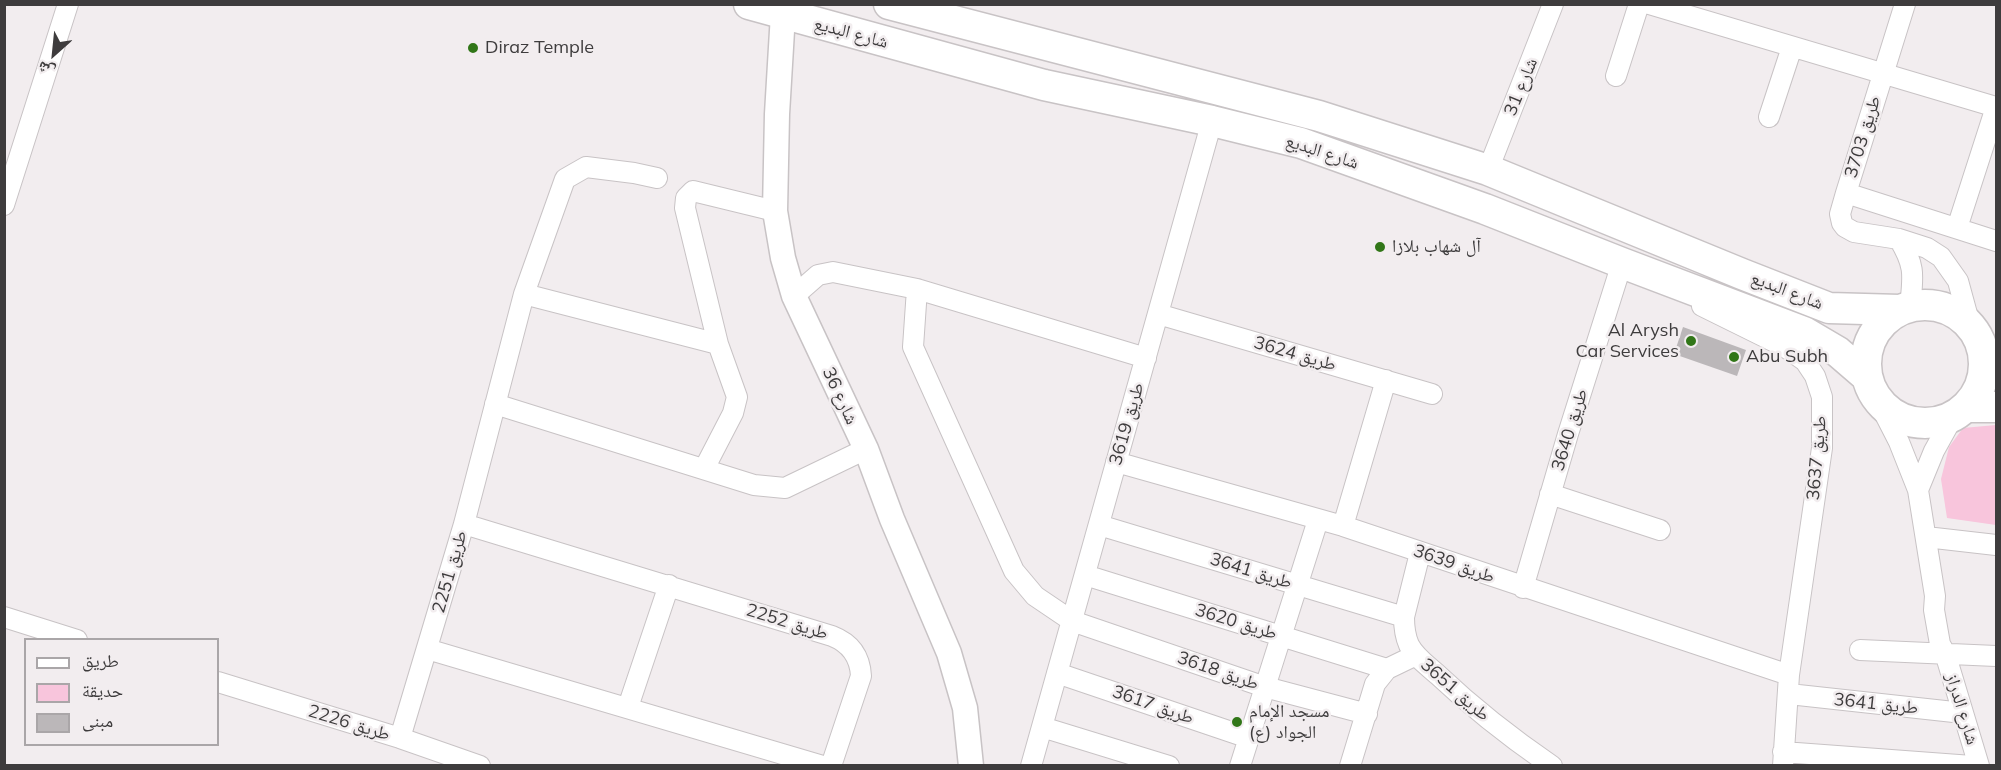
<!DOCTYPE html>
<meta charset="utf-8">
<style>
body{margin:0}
#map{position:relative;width:2001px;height:770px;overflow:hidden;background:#f2edef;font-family:Mulish,"Noto Naskh Arabic",sans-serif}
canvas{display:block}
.frame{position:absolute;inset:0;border:6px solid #3e3c3d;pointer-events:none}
.legend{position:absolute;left:24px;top:638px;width:195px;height:108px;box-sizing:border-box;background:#f2edef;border:2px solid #aaa6a8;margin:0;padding:8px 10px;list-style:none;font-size:18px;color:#3e3c3d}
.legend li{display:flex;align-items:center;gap:12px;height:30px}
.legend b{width:30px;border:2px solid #aaa6a8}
.north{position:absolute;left:24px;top:24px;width:60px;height:60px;-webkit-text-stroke:4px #f2edef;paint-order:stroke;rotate:207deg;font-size:16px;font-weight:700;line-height:24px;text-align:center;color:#3e3c3d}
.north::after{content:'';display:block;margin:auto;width:21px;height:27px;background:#3e3c3d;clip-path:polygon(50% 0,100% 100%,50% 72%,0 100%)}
</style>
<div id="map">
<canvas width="2001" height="770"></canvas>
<div class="frame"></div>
<ul class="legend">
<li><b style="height:8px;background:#fff"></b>طريق</li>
<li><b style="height:16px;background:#f8c5dc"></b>حديقة</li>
<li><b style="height:16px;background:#bbb7b9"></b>مبنى</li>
</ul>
<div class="north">ش</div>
</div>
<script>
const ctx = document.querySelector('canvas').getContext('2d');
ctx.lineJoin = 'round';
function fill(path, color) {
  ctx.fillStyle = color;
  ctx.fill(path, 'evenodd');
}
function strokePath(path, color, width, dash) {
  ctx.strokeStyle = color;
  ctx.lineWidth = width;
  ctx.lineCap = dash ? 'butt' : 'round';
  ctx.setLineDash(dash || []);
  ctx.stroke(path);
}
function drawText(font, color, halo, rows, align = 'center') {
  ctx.font = font + ' Mulish,"Noto Naskh Arabic",sans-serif';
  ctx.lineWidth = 5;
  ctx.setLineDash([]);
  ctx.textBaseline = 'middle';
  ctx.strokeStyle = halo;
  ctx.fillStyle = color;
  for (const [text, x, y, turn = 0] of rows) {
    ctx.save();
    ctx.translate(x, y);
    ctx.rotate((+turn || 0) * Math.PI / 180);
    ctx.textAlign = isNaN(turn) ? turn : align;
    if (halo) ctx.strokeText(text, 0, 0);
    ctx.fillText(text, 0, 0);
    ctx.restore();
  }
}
const green = new Path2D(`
 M 1996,425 L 1996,525 L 1947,518 L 1941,479 L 1949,447 L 1963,428 Z`);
const building = new Path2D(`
 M 1683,327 L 1746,350 L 1737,376 L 1674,354 Z`);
const minor = new Path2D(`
 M 1649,4 L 1996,107
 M 1905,4 L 1846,193 L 1840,214 L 1842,223 L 1845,227 L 1854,232 L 1899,239 L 1927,248 L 1941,257 L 1958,281 L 1970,325
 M 1616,76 L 1639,4
 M 1769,117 L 1792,47
 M 1488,170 L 1553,4
 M 1846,193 L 1996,241
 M 4,205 L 68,4
 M 1957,228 L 1996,107
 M 1899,239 C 1916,267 1913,276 1910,307
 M 917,289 L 913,347 L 1014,571 L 1035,596 L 1072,621 L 1265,687 L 1367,714
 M 524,294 L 718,344
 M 794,296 L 818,275 L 833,272 L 917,289 L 1146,358
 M 1702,306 L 1785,347 L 1805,361 L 1815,376 L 1822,397 L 1822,448 L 1789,675 L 1783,766
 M 1158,314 L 1432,394
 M 1877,399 L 1899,442 L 1918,490 L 1935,596 L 1934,610 L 1940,644 L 1945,653 L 1979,766
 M 495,404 L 754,485 L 785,488 L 866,449
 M 1116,462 L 1343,526 L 1789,675
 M 704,469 L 733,413 L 737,397 L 718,344 L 685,208 L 686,198 L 693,191 L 775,211
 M 1918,490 L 1934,451 L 1954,415
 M 1550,494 L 1660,530
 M 464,524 L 832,636 C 850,643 860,656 861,676 L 831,766
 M 1099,525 L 1404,617
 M 1343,526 L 1386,380
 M 1926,537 L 1996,545
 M 1420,553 L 1404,617 C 1404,627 1405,636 1409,645 C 1415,657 1428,666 1438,675 C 1474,709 1511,738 1552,766
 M 1085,575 L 1387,669
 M 1523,588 L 1568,434 L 1622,263 L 1631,268
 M 4,617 L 77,640
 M 427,649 L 823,766
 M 1860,650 L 1996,656
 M 1057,673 L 1249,738
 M 218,682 L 400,738 L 480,766
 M 1789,694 L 1963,713
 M 628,707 L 669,585
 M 1042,727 L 1169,766
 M 400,738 L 464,524 L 524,294 L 565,179 L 586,167 L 634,173 L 657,178
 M 1783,752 L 1972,766
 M 1031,766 L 1212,121
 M 1240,766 L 1318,520
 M 1350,766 L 1375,684 L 1387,669 L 1416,655`);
const tertiary = new Path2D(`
 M 783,14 L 777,114 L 775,211 L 783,258 L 794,296 L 866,449 L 892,519 L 949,653 L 965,708 L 971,766`);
const primary = new Path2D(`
 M 749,4 L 1044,85 L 1212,121 L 1301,143 L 1485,209 L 1622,263 L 1804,332 L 1838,352 L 1867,377
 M 889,4 L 1319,116 L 1488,170 L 1742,274 L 1829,308 L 1900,310
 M1866 364a59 59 0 1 1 118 0a59 59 0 1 1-118 0Z
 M 1966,407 L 1996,407`);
const markers = [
 [473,48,6,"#317618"],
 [1380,247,6,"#317618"],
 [1691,341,6,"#317618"],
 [1734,357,6,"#317618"],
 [1237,722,6,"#317618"]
];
const streetNames = [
 ["شارع البديع",851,33,15],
 ["شارع 31",1521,87,-68],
 ["طريق 3703",1863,137,-73],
 ["شارع البديع",1322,152,18],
 ["شارع البديع",1787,291,21],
 ["طريق 3624",1295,354,16],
 ["شارع 36",840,396,65],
 ["طريق 3619",1127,424,-74],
 ["طريق 3640",1570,430,-73],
 ["طريق 3637",1817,458,-85],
 ["طريق 3639",1454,564,19],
 ["طريق 3641",1251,571,17],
 ["طريق 2251",450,572,-74],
 ["طريق 2252",787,622,17],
 ["طريق 3620",1236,622,17],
 ["طريق 3618",1218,671,19],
 ["طريق 3651",1455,690,41],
 ["طريق 3641",1876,704,6],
 ["طريق 3617",1153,705,19],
 ["شارع الدراز",1962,709,73],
 ["طريق 2226",349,723,17]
];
const poiNames = [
 ["Diraz Temple",485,48],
 ["آل شهاب بلازا",1392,247],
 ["Al Arysh",1679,331,"right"],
 ["Car Services",1679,352,"right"],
 ["Abu Subh",1746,357],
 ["مسجد الإمام",1249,712],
 ["الجواد (ع)",1249,733]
];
fill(green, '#f8c5dc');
fill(building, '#bbb7b9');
strokePath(minor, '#c8c3c5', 22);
strokePath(tertiary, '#c8c3c5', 27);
strokePath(primary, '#c8c3c5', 33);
strokePath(minor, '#fff', 20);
strokePath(tertiary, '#fff', 24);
strokePath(primary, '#fff', 30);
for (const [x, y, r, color] of markers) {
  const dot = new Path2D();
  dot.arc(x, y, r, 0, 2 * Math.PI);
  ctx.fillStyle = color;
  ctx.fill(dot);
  strokePath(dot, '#f2edef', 2);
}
drawText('18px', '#3e3c3d', '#f2edef', streetNames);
drawText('18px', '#3e3c3d', '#f2edef', poiNames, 'left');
</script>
